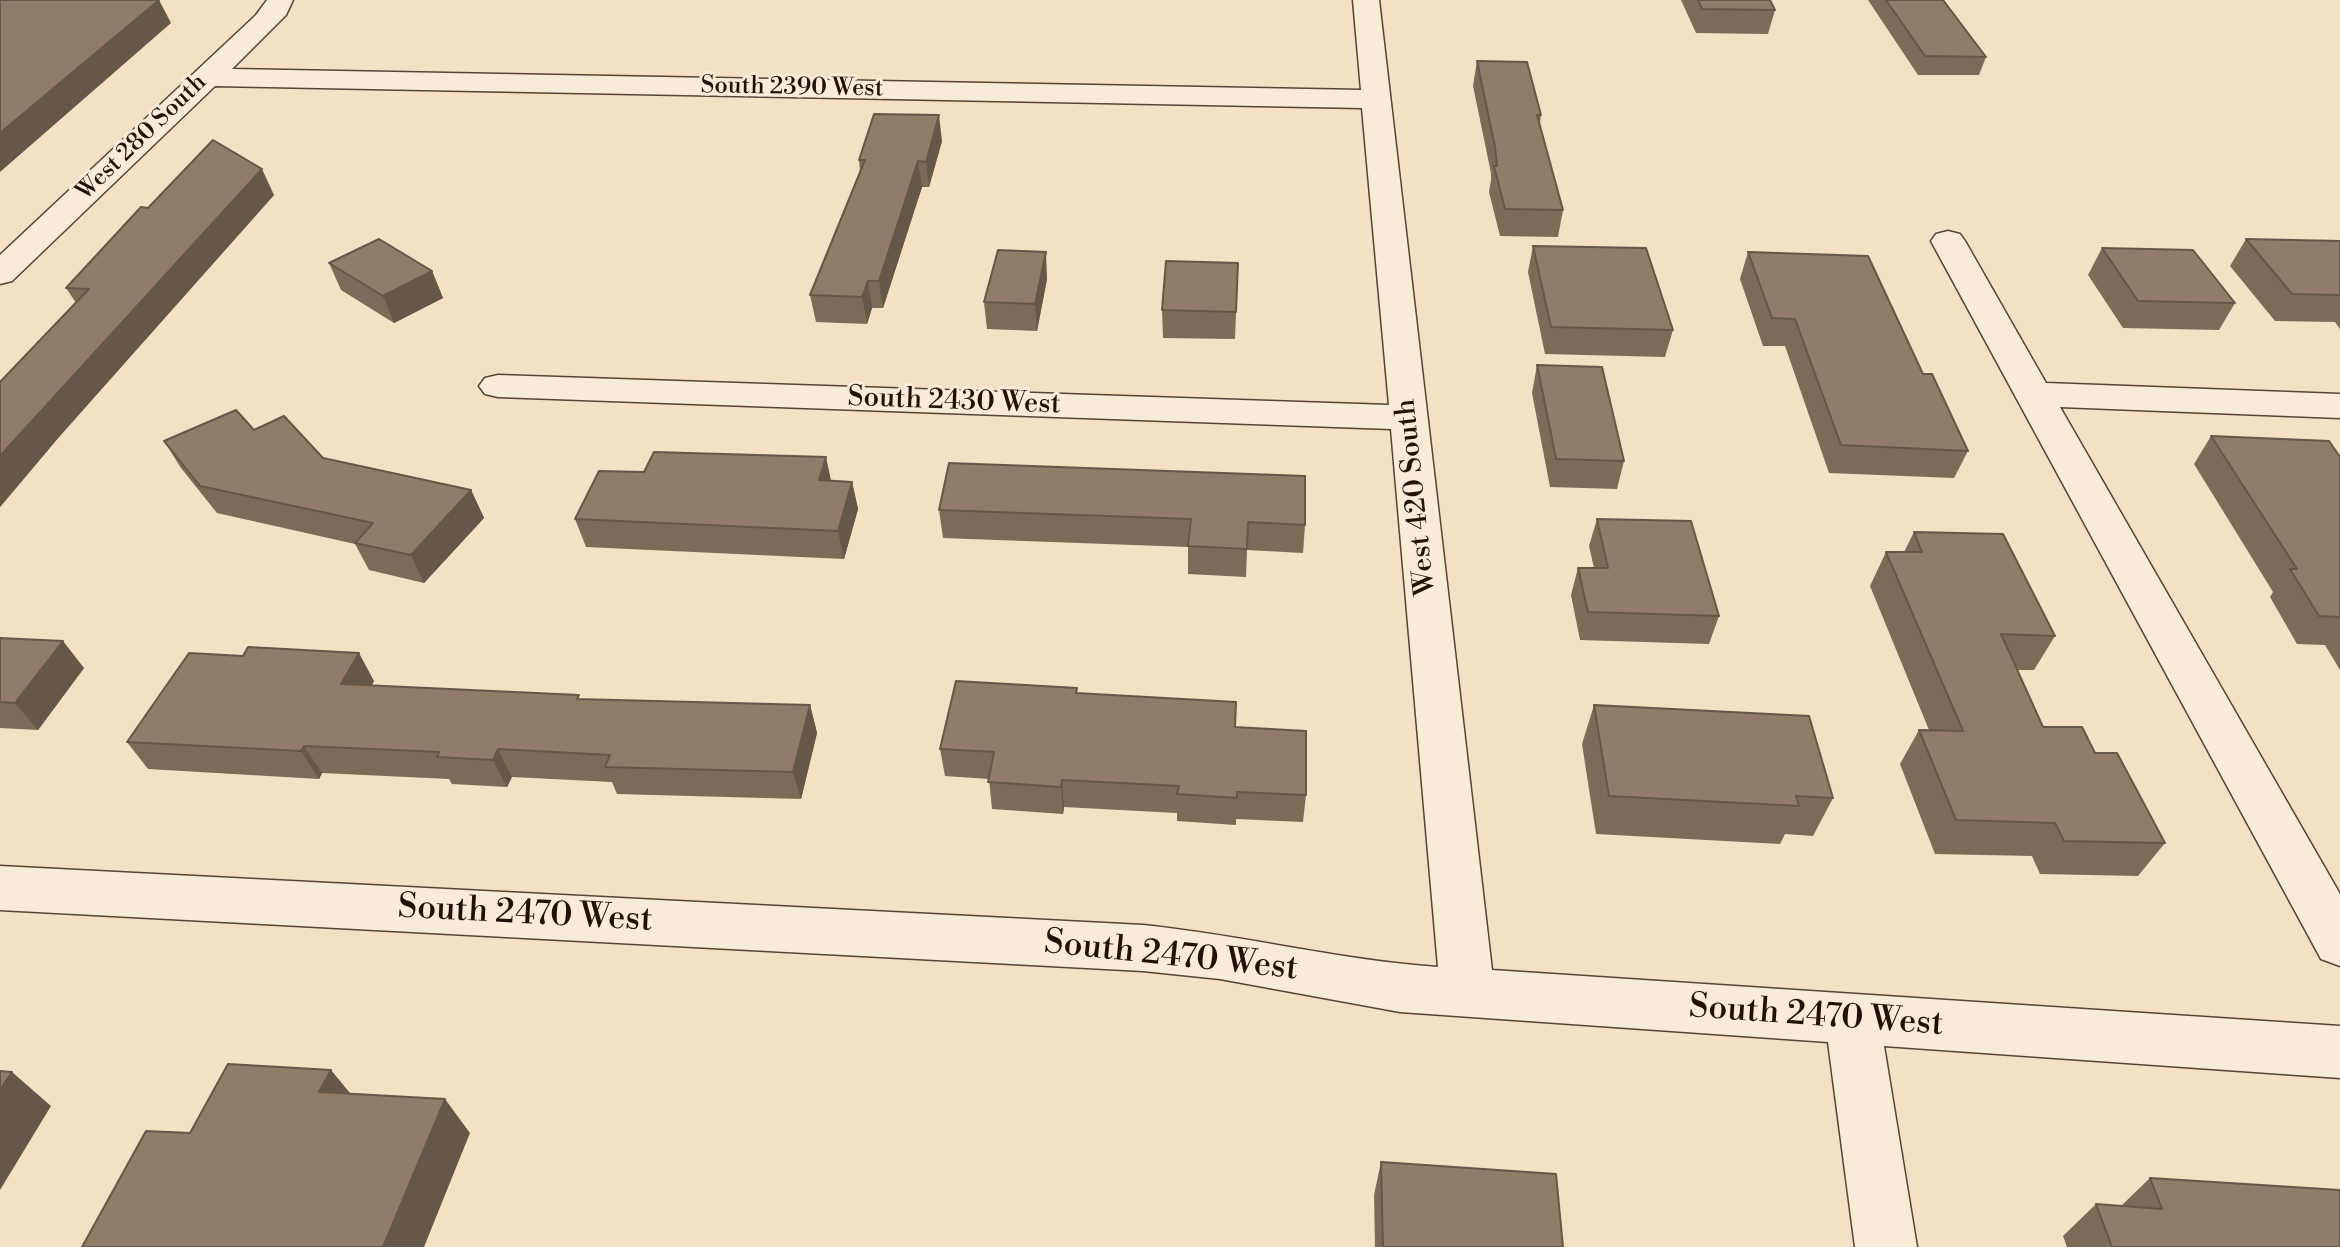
<!DOCTYPE html>
<style>
body{margin:0}
canvas{display:block;background:#f4e0c2}
</style>
<canvas width="2340" height="1247"></canvas>
<script>
const ctx = document.querySelector('canvas').getContext('2d');
ctx.lineJoin = 'round';
function strokePath(path, color, width, dash) {
  ctx.strokeStyle = color;
  ctx.lineWidth = width;
  ctx.lineCap = dash ? 'butt' : 'round';
  ctx.setLineDash(dash || []);
  ctx.stroke(path);
}
function fill(path, color) {
  ctx.fillStyle = color;
  ctx.fill(path, 'evenodd');
}
function drawText(font, color, halo, rows, align = 'center') {
  ctx.font = font + ' "Libre Bodoni",serif';
  ctx.lineWidth = 6;
  ctx.setLineDash([]);
  ctx.textBaseline = 'middle';
  ctx.strokeStyle = halo;
  ctx.fillStyle = color;
  for (const [text, x, y, turn = 0] of rows) {
    ctx.save();
    ctx.translate(x, y);
    ctx.rotate((+turn || 0) * Math.PI / 180);
    ctx.textAlign = isNaN(turn) ? turn : align;
    if (halo) ctx.strokeText(text, 0, 0);
    ctx.fillText(text, 0, 0);
    ctx.restore();
  }
}
const minor = new Path2D(`
 M 267,0 L 293,0 L 286,15 L 232,69 L 1361,90 L 1353,0 L 1379,0 L 1492,970 L 2340,1026 L 2340,1078 L 1884,1046 L 1917,1247 L 1855,1247 L 1828,1042 L 1400,1012 L 1220,979 L 1143,971 L 0,910 L 0,866 L 1143,925 C 1242,935 1339,960 1438,967 L 1391,429 L 498,397 L 485,394 L 479,386 L 485,378 L 498,375 L 1389,405 L 1362,108 L 215,86 L 12,281 L 0,284 L 0,255 L 256,15 Z
 M 1948,231 L 1960,234 L 1965,241 L 2046,383 L 2340,394 L 2340,418 L 2060,407 L 2340,894 L 2340,966 L 2321,959 L 1931,241 L 1936,234 Z`);
const wall = new Path2D(`
 M 1681,0 L 1770,0 L 1775,10 L 1768,34 L 1696,33 Z
 M 1868,0 L 1943,0 L 1986,57 L 1979,75 L 1918,75 Z
 M 1477,61 L 1541,115 L 1540,123 L 1563,210 L 1558,237 L 1500,236 L 1489,192 L 1491,180 L 1491,173 L 1473,86 Z
 M 942,141 L 929,187 L 922,187 L 883,308 L 872,308 L 867,324 L 816,322 L 810,295 L 860,172 L 859,160 Z
 M 274,195 L 59,437 L 0,507 L 0,382 L 76,303 L 66,288 L 148,208 Z
 M 2246,239 L 2340,241 L 2340,329 L 2335,322 L 2275,321 L 2230,266 Z
 M 1533,246 L 1673,330 L 1665,357 L 1545,354 L 1528,272 Z
 M 2102,248 L 2235,303 L 2219,330 L 2123,328 L 2088,275 Z
 M 1748,252 L 1923,374 L 1968,451 L 1954,478 L 1829,473 L 1785,346 L 1763,346 L 1740,279 Z
 M 329,263 L 432,271 L 443,298 L 394,323 L 341,290 Z
 M 1238,263 L 1235,339 L 1163,338 L 1162,310 Z
 M 1047,279 L 1037,331 L 987,329 L 984,302 Z
 M 1537,365 L 1624,461 L 1617,489 L 1550,487 L 1532,393 Z
 M 254,430 L 323,458 L 471,490 L 484,518 L 424,583 L 369,570 L 355,544 L 217,513 L 181,468 L 164,441 Z
 M 2211,436 L 2340,457 L 2340,670 L 2325,645 L 2297,644 L 2270,597 L 2273,592 L 2194,464 Z
 M 949,463 L 1305,525 L 1303,553 L 1247,550 L 1246,577 L 1188,574 L 1188,547 L 943,538 L 939,510 Z
 M 831,481 L 852,482 L 858,509 L 844,559 L 586,547 L 575,519 Z
 M 1597,519 L 1719,616 L 1709,644 L 1580,640 L 1571,595 L 1578,568 L 1594,568 L 1589,546 Z
 M 1914,532 L 2055,636 L 2034,670 L 2017,670 L 2043,727 L 2095,753 L 2165,843 L 2138,876 L 2040,874 L 2032,856 L 1935,854 L 1900,764 L 1919,730 L 1929,730 L 1870,586 L 1886,552 L 1904,552 Z
 M 0,638 L 84,668 L 38,730 L 0,728 Z
 M 243,656 L 374,681 L 372,685 L 581,699 L 810,705 L 817,733 L 801,799 L 617,794 L 612,782 L 512,777 L 507,787 L 452,784 L 449,779 L 322,773 L 319,779 L 148,769 L 127,742 Z
 M 1077,688 L 1077,693 L 1235,727 L 1306,795 L 1303,822 L 1236,819 L 1236,825 L 1177,821 L 1177,813 L 1064,807 L 1063,814 L 992,809 L 989,779 L 945,776 L 940,749 Z
 M 1594,705 L 1833,798 L 1813,836 L 1785,834 L 1780,844 L 1596,834 L 1582,744 Z
 M 1381,1162 L 1563,1247 L 1375,1247 L 1374,1195 Z
 M 2150,1178 L 2340,1247 L 2067,1247 L 2063,1236 L 2096,1204 L 2121,1206 Z`);
const shadedWall = new Path2D(`
 M 159,0 L 171,23 L 0,172 L 0,133 Z
 M 939,115 L 942,141 L 929,187 L 926,162 Z
 M 918,161 L 922,187 L 883,308 L 879,281 Z
 M 262,169 L 274,195 L 59,437 L 0,507 L 0,456 Z
 M 1046,252 L 1047,279 L 1037,331 L 1035,304 Z
 M 432,271 L 443,298 L 394,323 L 383,296 Z
 M 868,281 L 872,308 L 867,324 L 862,297 Z
 M 826,457 L 832,485 L 819,480 Z
 M 852,482 L 858,509 L 844,559 L 838,531 Z
 M 471,490 L 484,518 L 424,583 L 411,555 Z
 M 63,641 L 84,668 L 38,730 L 15,703 Z
 M 359,653 L 374,681 L 357,711 L 341,684 Z
 M 810,705 L 817,733 L 801,799 L 793,772 Z
 M 304,746 L 322,773 L 319,779 L 301,751 Z
 M 498,749 L 512,777 L 507,787 L 493,760 Z
 M 1062,780 L 1064,807 L 1063,814 L 1061,787 Z
 M 331,1070 L 359,1104 L 319,1092 Z
 M 12,1072 L 51,1106 L 0,1190 L 0,1090 Z
 M 445,1099 L 470,1133 L 424,1247 L 383,1247 Z`);
const building = new Path2D(`
 M 0,0 L 159,0 L 0,133 Z
 M 1698,0 L 1770,0 L 1775,10 L 1702,9 Z
 M 1886,0 L 1943,0 L 1986,57 L 1925,56 Z
 M 1477,61 L 1527,62 L 1541,115 L 1537,115 L 1563,210 L 1505,209 L 1494,166 L 1497,166 L 1495,147 Z
 M 874,114 L 939,115 L 926,162 L 918,161 L 879,281 L 868,281 L 862,297 L 810,295 L 865,160 L 859,160 Z
 M 213,140 L 262,169 L 0,456 L 0,382 L 89,289 L 66,288 L 141,207 L 148,208 Z
 M 379,239 L 432,271 L 383,296 L 329,263 Z
 M 2246,239 L 2340,241 L 2340,295 L 2292,294 Z
 M 1533,246 L 1646,248 L 1673,330 L 1551,327 Z
 M 2102,248 L 2193,250 L 2235,303 L 2138,301 Z
 M 998,250 L 1046,252 L 1035,304 L 984,302 Z
 M 1748,252 L 1868,256 L 1923,374 L 1932,374 L 1968,451 L 1841,445 L 1795,319 L 1772,318 Z
 M 1166,261 L 1238,263 L 1236,312 L 1162,310 Z
 M 1537,365 L 1602,367 L 1624,461 L 1556,459 Z
 M 236,410 L 254,430 L 284,416 L 323,458 L 471,490 L 411,555 L 355,543 L 373,523 L 200,486 L 164,441 Z
 M 2211,436 L 2329,441 L 2340,457 L 2340,617 L 2319,616 L 2290,569 L 2297,569 Z
 M 654,452 L 826,457 L 819,480 L 852,482 L 838,531 L 575,519 L 599,471 L 644,472 Z
 M 949,463 L 1305,476 L 1305,525 L 1248,522 L 1247,549 L 1188,546 L 1191,519 L 939,510 Z
 M 1597,519 L 1691,521 L 1719,616 L 1588,612 L 1578,568 L 1608,568 Z
 M 1914,532 L 2003,534 L 2055,636 L 2001,634 L 2043,727 L 2082,727 L 2095,753 L 2117,753 L 2165,843 L 2064,841 L 2055,823 L 1956,820 L 1919,730 L 1963,731 L 1886,552 L 1922,552 Z
 M 0,638 L 63,641 L 15,703 L 0,702 Z
 M 248,647 L 359,653 L 341,684 L 579,695 L 577,699 L 810,705 L 793,772 L 605,767 L 610,755 L 498,749 L 493,760 L 437,757 L 439,752 L 304,746 L 301,751 L 127,742 L 189,653 L 243,656 Z
 M 956,681 L 1077,688 L 1076,693 L 1236,702 L 1235,727 L 1306,731 L 1306,795 L 1237,792 L 1237,798 L 1177,794 L 1179,786 L 1062,780 L 1061,787 L 988,782 L 994,752 L 940,749 Z
 M 1594,705 L 1809,716 L 1833,798 L 1796,796 L 1799,806 L 1609,796 Z
 M 228,1064 L 331,1070 L 319,1092 L 445,1099 L 383,1247 L 82,1247 L 146,1131 L 190,1133 Z
 M 0,1071 L 12,1072 L 0,1090 Z
 M 1381,1162 L 1556,1174 L 1563,1247 L 1383,1247 Z
 M 2150,1178 L 2340,1190 L 2340,1247 L 2112,1247 L 2096,1204 L 2162,1209 Z`);
const farStreetnames = [
 ["South 2390 West",792,88,1],
 ["West 280 South",142,138,-44]
];
const streetNames = [
 ["South 2430 West",954,402,2],
 ["West 420 South",1417,497,-96]
];
const nearStreetnames = [
 ["South 2470 West",525,915,3],
 ["South 2470 West",1171,957,6],
 ["South 2470 West",1816,1017,4]
];
strokePath(minor, '#584436', 3);
fill(minor, '#f8ebd7');
fill(wall, '#7c6b59');
fill(shadedWall, '#655749');
fill(building, '#907c68');
strokePath(building, '#655749', 2);
drawText('24px', '#241007', '#f8ebd7', farStreetnames);
drawText('28px', '#241007', '#f8ebd7', streetNames);
drawText('34px', '#241007', '#f8ebd7', nearStreetnames);
</script>
